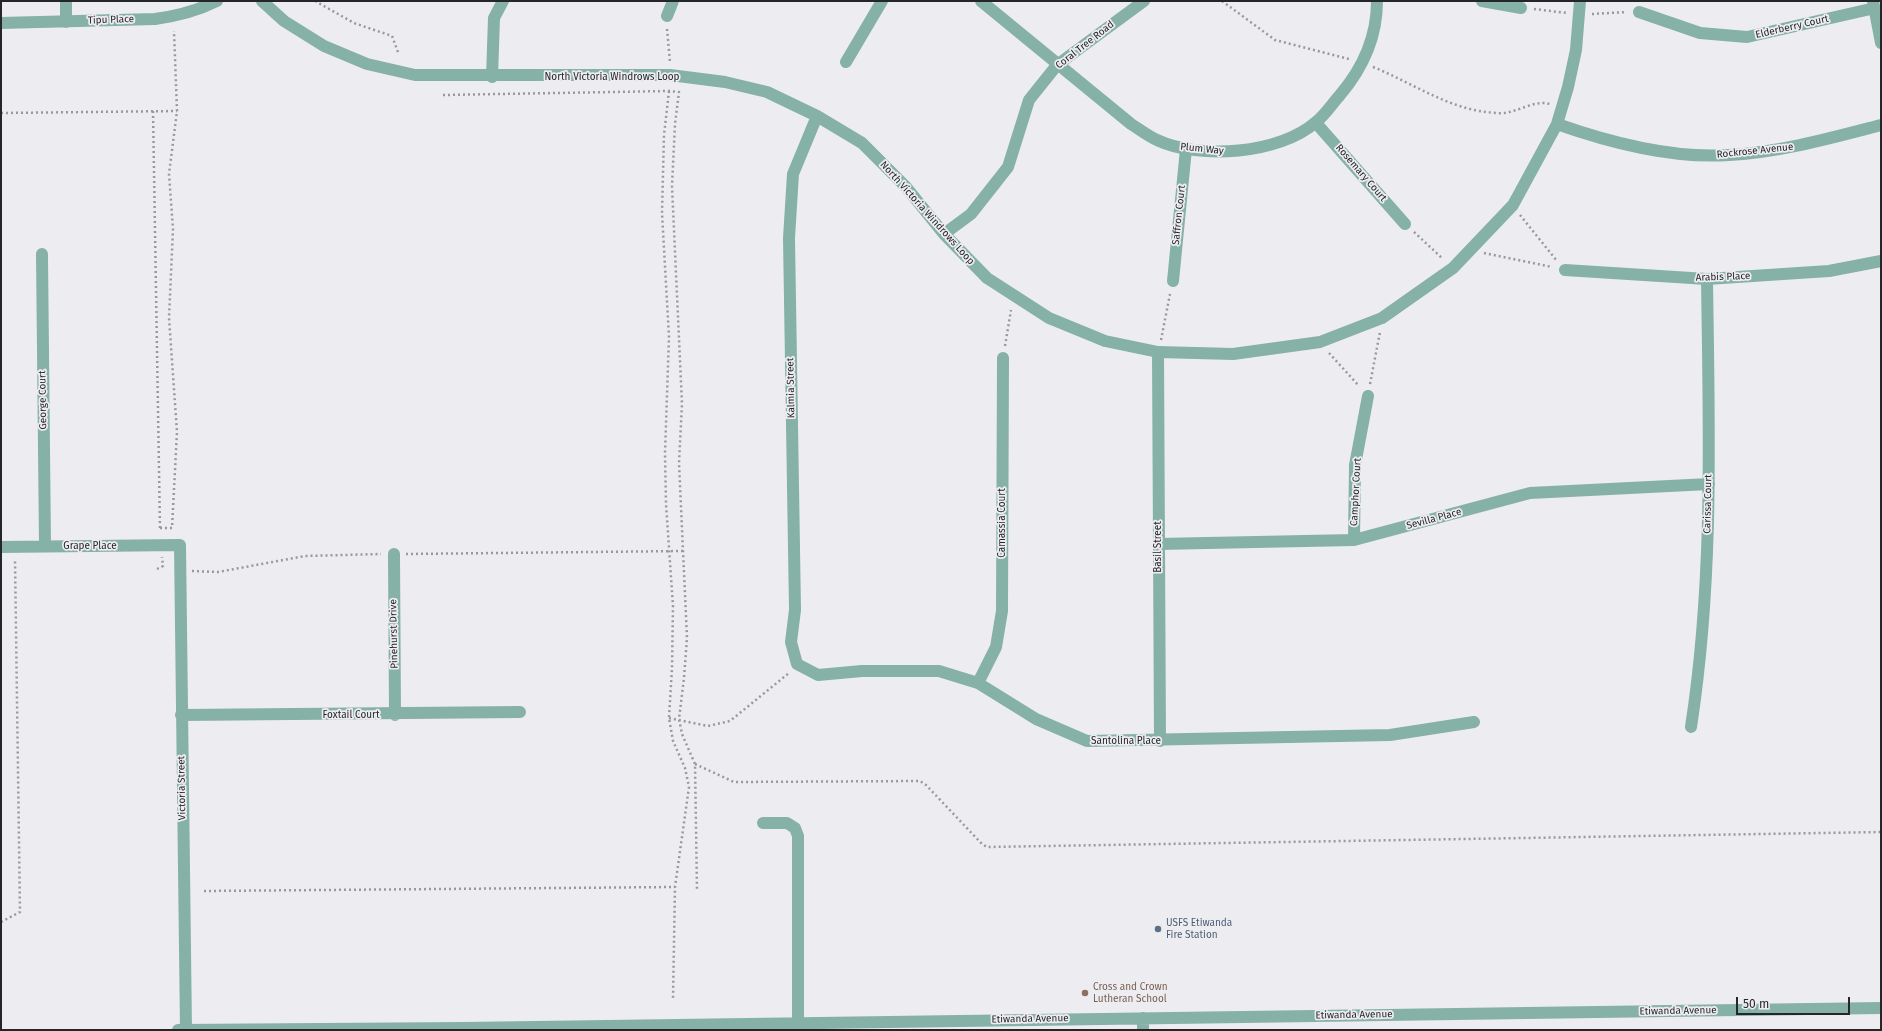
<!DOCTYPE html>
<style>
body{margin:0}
#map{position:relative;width:1882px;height:1031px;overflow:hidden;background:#ededf1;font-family:"Fira Sans",sans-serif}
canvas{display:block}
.frame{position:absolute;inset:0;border:2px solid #252627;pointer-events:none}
.scale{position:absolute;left:1736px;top:997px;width:114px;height:18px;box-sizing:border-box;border:2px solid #252627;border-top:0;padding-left:5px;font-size:12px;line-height:14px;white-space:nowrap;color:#252627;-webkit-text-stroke:3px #ededf1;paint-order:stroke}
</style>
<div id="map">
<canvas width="1882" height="1031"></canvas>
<div class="frame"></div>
<div class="scale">50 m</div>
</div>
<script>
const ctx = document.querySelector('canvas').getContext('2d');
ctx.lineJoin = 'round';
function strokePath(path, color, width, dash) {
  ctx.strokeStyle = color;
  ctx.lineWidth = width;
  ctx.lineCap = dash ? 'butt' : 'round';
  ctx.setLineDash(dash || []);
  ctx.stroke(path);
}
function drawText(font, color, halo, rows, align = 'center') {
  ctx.font = font + ' "Fira Sans",sans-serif';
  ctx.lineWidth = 3.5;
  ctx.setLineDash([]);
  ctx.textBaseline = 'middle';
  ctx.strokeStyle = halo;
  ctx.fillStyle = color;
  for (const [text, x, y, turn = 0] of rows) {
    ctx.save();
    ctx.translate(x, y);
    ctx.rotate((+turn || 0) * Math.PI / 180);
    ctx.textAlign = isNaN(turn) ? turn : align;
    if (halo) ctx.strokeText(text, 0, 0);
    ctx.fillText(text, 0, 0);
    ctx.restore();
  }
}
const path = new Path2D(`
 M 315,1 L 354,23 L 392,36 L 398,52
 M 1222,1 L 1275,40 L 1349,59
 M 1534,9 L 1567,13
 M 1592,14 L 1627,12
 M 667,29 L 670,62
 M 1373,67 C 1415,84 1451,111 1497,113 C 1515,115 1533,99 1550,104
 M 669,91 L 664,135 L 662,213 L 669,337 L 665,453 L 666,504 L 673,606 L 672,668 L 669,718 L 673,741 L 685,768 L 689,787 L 675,887 L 673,999
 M 443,95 L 669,91 L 679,92 L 675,124 L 672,186 L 682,404 L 679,463 L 687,638 L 684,678 L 679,719 L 682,734 L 695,764 L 697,890
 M 153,111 L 160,529
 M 1,113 L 177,111
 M 1520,215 L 1557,261
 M 1414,232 L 1443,259
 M 1484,253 L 1552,267
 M 1161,340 L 1170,294
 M 1005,346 L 1011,310
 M 1329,353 L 1359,386
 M 1370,384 L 1380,332
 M 160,528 L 172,528 L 177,432 L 169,318 L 173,229 L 169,174 L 177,111 L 174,31
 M 406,554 L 684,551
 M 157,569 L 163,566 L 162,557
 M 192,571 L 218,572 L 305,556 L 381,554
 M 669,718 L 708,726 L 730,721 L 789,673
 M 695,764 L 734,782 L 920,781 L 926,785 L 982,844 L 987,847 L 1881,832
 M 204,891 L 675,887
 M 1,922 L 20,912 L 15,559`);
const minor = new Path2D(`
 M 66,1 L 66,22
 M 262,1 L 284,21 L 324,46 L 367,64 L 415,75 L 670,75 L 725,82 L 767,92 L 817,116 L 862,143 L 906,187 L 944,234 L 987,278 L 1049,318 L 1105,341 L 1158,352 L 1233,354 L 1320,342 L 1382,318 L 1453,268 L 1513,205 L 1557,124 L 1568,87 L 1576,50 L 1580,1
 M 981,1 L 1131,124 C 1139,129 1148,136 1157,140 C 1199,160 1280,154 1316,122 C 1325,115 1332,104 1340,95 C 1363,68 1377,36 1377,1
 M 1482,1 L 1521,8
 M 1873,1 L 1881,43
 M 1639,12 L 1700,33 L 1747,37 L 1875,8
 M 667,16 L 673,1
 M 1,23 L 155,19 C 178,16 197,11 217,1
 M 846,62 L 882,1
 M 492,77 L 494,18 L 503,1
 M 817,116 L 793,174 L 789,238 L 795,610 L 791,642 L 797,664 L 818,675 L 862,671 L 939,671 L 978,683 L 1036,719 L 1087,741 L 1390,735 L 1474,722
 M 1316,123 L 1405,224
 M 1557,124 C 1611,143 1672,159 1729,155 C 1781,152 1831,138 1881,125
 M 944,234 L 971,214 L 1008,167 L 1029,100 L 1057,65 L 1144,1
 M 42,254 L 45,546
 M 1565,270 L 1707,279 L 1829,271 L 1881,261
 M 1173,281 L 1186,149
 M 1158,352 L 1160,741
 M 1354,540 L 1355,465 L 1368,396
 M 1158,544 L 1354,540 L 1530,493 L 1709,484
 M 1,547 L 180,545 L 186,1030
 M 394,554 L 395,715
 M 978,683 L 996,647 L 1002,611 L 1003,358
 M 181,715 L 520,712
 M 1691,727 C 1714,578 1709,430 1707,279
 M 763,823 L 787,823 L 795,828 L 798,836 L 798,1023
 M 1143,1018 L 1143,1030
 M 178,1030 L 464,1028 L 1881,1008`);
const markers = [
 [1158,929,4,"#5c6f8a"],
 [1085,993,4,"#8d6e63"]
];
const streetNames = [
 ["Tipu Place",111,20,-2],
 ["Elderberry Court",1792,27,-13],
 ["Coral Tree Road",1085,45,-38],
 ["North Victoria Windrows Loop",612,77],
 ["Plum Way",1202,149,6],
 ["Rockrose Avenue",1755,151,-6],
 ["Rosemary Court",1361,173,49],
 ["North Victoria Windrows Loop",927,213,48],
 ["Saffron Court",1179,215,-84],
 ["Arabis Place",1723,277,-2],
 ["Kalmia Street",791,388,-91],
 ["George Court",43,400,-91],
 ["Camphor Court",1356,492,-87],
 ["Carissa Court",1708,504,-89],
 ["Sevilla Place",1434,519,-15],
 ["Camassia Court",1002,523,-90],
 ["Grape Place",90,546],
 ["Basil Street",1158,547,-90],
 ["Pinehurst Drive",394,634,-91],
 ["Foxtail Court",351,715],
 ["Santolina Place",1126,741],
 ["Victoria Street",182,788,-91],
 ["Etiwanda Avenue",1678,1011,-1],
 ["Etiwanda Avenue",1354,1015,-1],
 ["Etiwanda Avenue",1030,1019,-1]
];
const serviceNames = [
 ["USFS Etiwanda",1166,923],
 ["Fire Station",1166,935]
];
const educationNames = [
 ["Cross and Crown",1093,987],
 ["Lutheran School",1093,999]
];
strokePath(path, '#99999c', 2.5, [2, 3]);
strokePath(minor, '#86b1a7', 12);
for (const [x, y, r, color] of markers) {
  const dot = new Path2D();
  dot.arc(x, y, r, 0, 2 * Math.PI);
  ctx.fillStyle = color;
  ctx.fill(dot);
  strokePath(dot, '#ededf1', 1.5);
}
drawText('10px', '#252627', '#ededf1', streetNames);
drawText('10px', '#4e5e75', '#ededf1', serviceNames, 'left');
drawText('10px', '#785e54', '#ededf1', educationNames, 'left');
</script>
